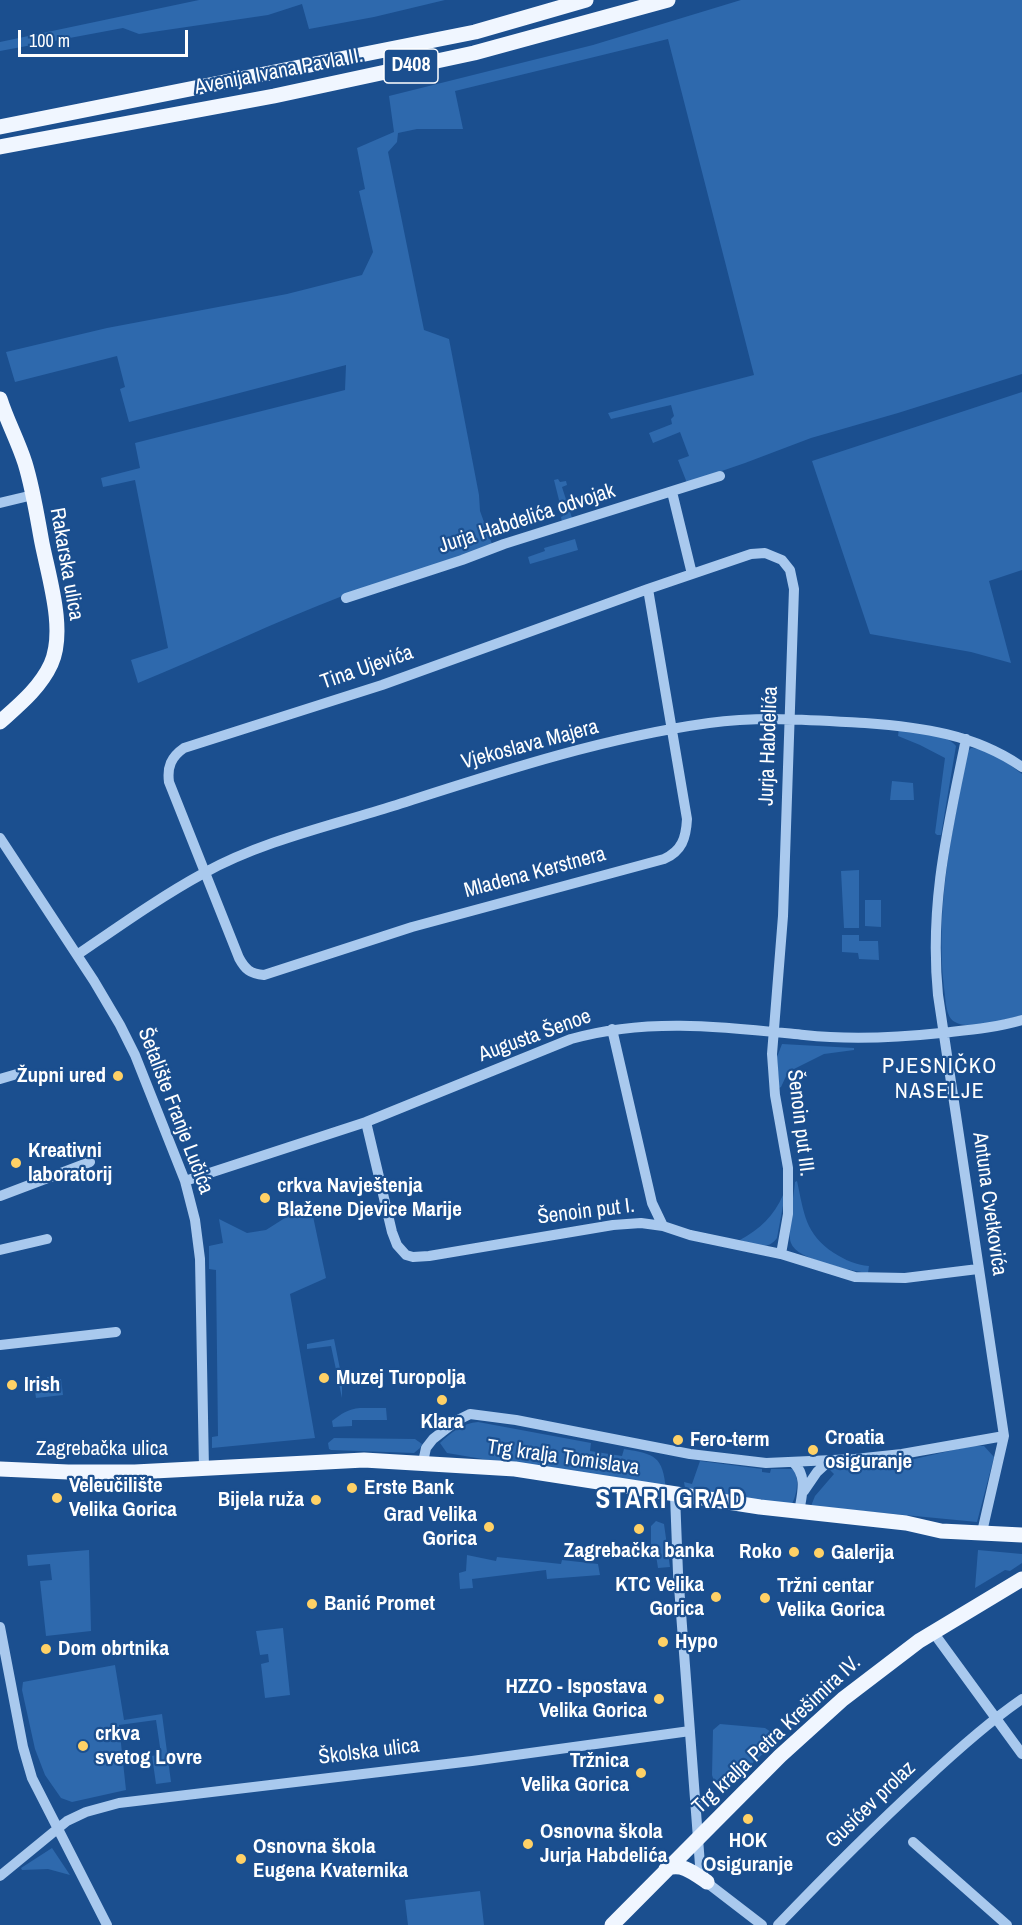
<!DOCTYPE html>
<meta charset="utf-8">
<style>
body{margin:0}
#map{position:relative;width:1022px;height:1925px;overflow:hidden;background:#1b4f8f;font-family:"Archivo Narrow",sans-serif}
canvas{display:block}
.scale{position:absolute;left:18px;top:30px;width:170px;height:27px;box-sizing:border-box;border:3px solid #fff;border-top:0;padding-left:8px;font-size:18px;line-height:21px;white-space:nowrap;color:#fff;-webkit-text-stroke:4px #1b4f8f;paint-order:stroke}
</style>
<div id="map">
<canvas width="1022" height="1925"></canvas>
<div class="scale">100 m</div>
</div>
<script>
const ctx = document.querySelector('canvas').getContext('2d');
ctx.lineJoin = 'round';
function fill(path, color) {
  ctx.fillStyle = color;
  ctx.fill(path, 'evenodd');
}
function strokePath(path, color, width, dash) {
  ctx.strokeStyle = color;
  ctx.lineWidth = width;
  ctx.lineCap = dash ? 'butt' : 'round';
  ctx.setLineDash(dash || []);
  ctx.stroke(path);
}
function drawText(font, color, halo, rows, align = 'center') {
  ctx.font = font + ' "Archivo Narrow",sans-serif';
  ctx.lineWidth = 4.5;
  ctx.setLineDash([]);
  ctx.textBaseline = 'middle';
  ctx.strokeStyle = halo;
  ctx.fillStyle = color;
  for (const [text, x, y, turn = 0] of rows) {
    ctx.save();
    ctx.translate(x, y);
    ctx.rotate((+turn || 0) * Math.PI / 180);
    ctx.textAlign = isNaN(turn) ? turn : align;
    if (halo) ctx.strokeText(text, 0, 0);
    ctx.fillText(text, 0, 0);
    ctx.restore();
  }
}
const green = new Path2D(`
 M 199,0 L 445,0 L 374,17 L 309,29 L 302,4 L 268,15 L 139,34 L 123,28 L 0,51 L 0,42 Z
 M 741,0 L 1022,0 L 1022,374 L 898,413 L 811,438 L 745,463 L 687,483 L 678,460 L 689,456 L 680,432 L 653,443 L 649,433 L 672,424 L 671,419 L 674,416 L 671,405 L 611,419 L 608,413 L 754,375 L 668,39 L 455,91 L 463,129 L 417,129 L 398,133 L 397,142 L 388,152 L 424,330 L 449,339 L 479,495 L 480,511 L 492,544 C 444,564 393,577 345,595 C 274,622 207,655 138,683 L 131,660 L 168,648 L 135,480 L 103,487 L 101,478 L 140,468 L 135,443 L 345,390 L 346,365 L 129,422 L 120,389 L 125,387 L 117,356 L 15,382 L 6,352 L 107,328 L 287,294 L 362,275 L 373,252 L 359,191 L 365,189 L 357,148 L 394,132 L 389,96 L 593,45 Z
 M 1022,392 L 1022,570 L 989,581 L 1011,663 L 971,652 L 870,634 L 812,461 Z
 M 558,479 L 560,482 L 566,481 L 567,485 L 562,487 L 572,518 L 562,522 L 561,517 L 563,516 L 554,480 Z
 M 575,539 L 578,550 L 530,564 L 528,557 L 545,551 L 544,548 Z
 M 899,728 C 914,730 947,734 956,746 L 941,835 L 937,835 L 935,833 L 945,758 L 920,745 L 898,736 Z
 M 971,748 C 988,748 1008,763 1022,774 L 1022,1015 C 1007,1019 969,1031 955,1022 C 945,1017 946,999 944,988 C 935,908 952,830 968,751 Z
 M 892,781 L 913,783 L 914,800 L 890,800 Z
 M 859,870 L 859,928 L 844,928 L 841,871 Z
 M 865,900 L 881,900 L 881,927 L 865,926 Z
 M 842,935 L 859,935 L 859,941 L 878,941 L 879,960 L 859,959 L 858,953 L 842,952 Z
 M 782,1044 L 854,1048 L 854,1050 L 824,1054 L 788,1072 L 781,1087 L 779,1088 L 777,1057 Z
 M 797,1181 C 804,1213 805,1234 834,1253 C 845,1260 856,1265 869,1266 L 868,1273 C 852,1271 796,1260 791,1243 C 787,1232 794,1195 795,1182 Z
 M 783,1195 L 785,1195 L 777,1238 C 767,1252 754,1244 740,1240 C 760,1229 774,1216 783,1195 Z
 M 310,1202 L 326,1278 L 290,1294 L 315,1438 L 212,1448 L 212,1437 L 218,1436 L 216,1270 L 209,1269 L 209,1246 L 223,1243 L 219,1219 L 247,1233 L 266,1230 Z
 M 334,1339 L 342,1379 L 342,1398 L 331,1346 L 307,1349 L 307,1344 Z
 M 47,1377 L 52,1377 L 53,1380 L 61,1379 L 63,1395 L 36,1398 L 34,1383 L 48,1381 Z
 M 360,1408 L 386,1408 L 387,1420 L 352,1420 L 352,1426 L 333,1427 L 332,1421 C 341,1414 348,1409 360,1408 Z
 M 478,1422 L 591,1443 L 590,1451 L 622,1456 L 624,1449 C 655,1454 663,1456 666,1490 L 447,1453 L 440,1443 C 450,1433 463,1423 478,1422 Z
 M 334,1438 L 415,1439 L 422,1444 L 420,1448 L 414,1453 L 331,1450 L 329,1449 L 328,1443 Z
 M 971,1446 L 984,1446 L 994,1457 L 977,1522 L 811,1506 L 815,1496 L 834,1474 L 828,1468 L 835,1464 L 875,1465 L 897,1463 Z
 M 700,1461 L 762,1469 L 762,1472 L 770,1473 L 771,1469 L 795,1469 C 799,1483 797,1495 790,1508 L 685,1488 L 684,1482 L 692,1484 Z
 M 656,1521 L 664,1524 L 670,1567 L 658,1568 L 655,1549 L 651,1549 L 651,1526 Z
 M 89,1550 L 91,1631 L 46,1636 L 40,1581 L 52,1580 L 50,1564 L 28,1566 L 27,1555 Z
 M 978,1550 L 1022,1554 L 1022,1563 L 1010,1571 L 1005,1570 L 975,1588 Z
 M 467,1555 L 496,1561 L 497,1557 L 561,1564 L 562,1560 L 598,1564 L 600,1575 L 547,1579 L 546,1570 L 472,1579 L 473,1588 L 460,1589 L 459,1573 L 466,1571 Z
 M 283,1628 L 290,1695 L 265,1698 L 261,1664 L 269,1662 L 268,1654 L 260,1655 L 256,1631 Z
 M 115,1665 L 124,1720 L 162,1714 L 171,1782 L 156,1784 L 152,1756 L 161,1754 L 156,1720 L 119,1725 L 126,1790 L 72,1802 L 61,1798 L 45,1775 L 35,1749 L 22,1690 L 23,1682 Z
 M 720,1724 L 765,1728 L 771,1732 L 775,1743 L 727,1786 L 719,1786 L 714,1781 L 712,1775 L 713,1730 Z
 M 52,1848 L 70,1875 L 48,1869 L 22,1870 L 21,1868 Z
 M 480,1891 L 484,1925 L 408,1925 L 405,1900 Z`);
const minor = new Path2D(`
 M 672,492 L 692,574
 M 0,503 L 33,495
 M 648,589 L 687,819 C 686,838 682,851 664,859 L 412,927 L 264,975 C 250,974 245,969 239,958 L 169,782 C 167,767 171,757 184,748 L 382,685 L 648,589 L 751,554 L 765,553 L 782,560 L 790,570 L 794,589 L 783,916 L 772,1054 L 775,1095 L 788,1168 L 788,1214 L 781,1254
 M 346,598 L 462,560 L 504,544 L 720,476
 M 966,739 C 948,827 929,903 938,995 L 1004,1436 L 982,1532
 M 0,838 L 94,981 L 120,1025 L 135,1055 L 185,1181 L 195,1220 L 200,1259 L 204,1469
 M 77,955 C 118,927 160,897 204,873 C 262,841 330,826 393,806 C 496,773 601,738 709,723 C 761,716 813,720 865,723 C 920,727 975,734 1022,767
 M 612,1029 L 652,1203 L 663,1226
 M 0,1079 L 17,1074
 M 366,1122 L 392,1232 L 397,1245 L 406,1255 L 413,1257 L 429,1256 L 613,1225 L 641,1223 L 663,1226 L 690,1235 L 781,1254 L 855,1277 L 905,1278 L 978,1269
 M 185,1181 L 366,1122 L 571,1039 C 648,1017 726,1027 804,1035 C 850,1040 894,1038 941,1033 C 968,1030 995,1028 1022,1020
 M 0,1196 L 90,1162
 M 0,1250 L 47,1239
 M 0,1345 L 116,1332
 M 423,1462 L 426,1448 L 433,1439 L 456,1421 L 470,1414 L 516,1420 L 690,1454 L 766,1463 L 855,1459 L 902,1454 L 1004,1436
 M 793,1462 C 808,1476 802,1494 799,1512
 M 804,1491 L 817,1472 L 830,1460
 M 675,1495 L 678,1573 L 700,1865 L 704,1877 L 710,1885 L 762,1925
 M 0,1627 L 23,1747 L 32,1778 L 107,1925
 M 933,1632 L 1022,1754
 M 913,1842 L 1007,1925
 M 0,1876 L 67,1821 L 86,1812 L 119,1803 L 472,1761 L 690,1731
 M 778,1925 C 825,1876 874,1827 924,1781 C 955,1752 987,1723 1022,1699`);
const major = new Path2D(`
 M 0,127 L 475,32 L 586,0
 M 0,147 L 274,96 L 474,53 L 668,0
 M 0,399 C 7,421 18,441 25,463 C 33,489 37,516 42,543 C 49,578 66,631 51,664 C 40,688 19,705 0,722
 M 0,1469 L 68,1472 L 135,1472 L 364,1460 L 515,1469 L 760,1507 L 906,1523 L 941,1531 L 1022,1535
 M 666,1869 C 681,1862 694,1873 707,1882
 M 612,1925 L 780,1756 L 843,1699 L 919,1641 L 1022,1579`);
const markers = [
 [118,1076,6,"#ffd166"],
 [16,1163,6,"#ffd166"],
 [265,1198,6,"#ffd166"],
 [324,1378,6,"#ffd166"],
 [12,1385,6,"#ffd166"],
 [442,1400,6,"#ffd166"],
 [678,1440,6,"#ffd166"],
 [813,1450,6,"#ffd166"],
 [352,1488,6,"#ffd166"],
 [57,1498,6,"#ffd166"],
 [316,1500,6,"#ffd166"],
 [489,1527,6,"#ffd166"],
 [639,1529,6,"#ffd166"],
 [794,1552,6,"#ffd166"],
 [819,1553,6,"#ffd166"],
 [716,1597,6,"#ffd166"],
 [765,1598,6,"#ffd166"],
 [312,1604,6,"#ffd166"],
 [663,1642,6,"#ffd166"],
 [46,1649,6,"#ffd166"],
 [659,1699,6,"#ffd166"],
 [83,1746,6,"#ffd166"],
 [641,1773,6,"#ffd166"],
 [748,1819,6,"#ffd166"],
 [528,1844,6,"#ffd166"],
 [241,1859,6,"#ffd166"]
];
const shields = [
 [411,66,54]
];
const shieldNames = [
 ["D408",411,66]
];
const streetNames = [
 ["Avenija Ivana Pavla II.",279,72,-11],
 ["Jurja Habdelića odvojak",527,519,-18],
 ["Rakarska ulica",66,564,80],
 ["Tina Ujevića",367,668,-19],
 ["Vjekoslava Majera",530,745,-15],
 ["Jurja Habdelića",769,746,-88],
 ["Mladena Kerstnera",535,873,-15],
 ["Augusta Šenoe",535,1036,-20],
 ["Šetalište Franje Lučića",175,1111,69],
 ["Šenoin put III.",800,1123,83],
 ["Antuna Cvetkovića",989,1204,82],
 ["Šenoin put I.",586,1212,-7],
 ["Zagrebačka ulica",102,1449],
 ["Trg kralja Tomislava",563,1458,8],
 ["Trg kralja Petra Krešimira IV.",777,1735,-43],
 ["Školska ulica",369,1752,-7],
 ["Gusićev prolaz",871,1805,-44]
];
const poiNames = [
 ["Župni ured",106,1076,"right"],
 ["Kreativni",28,1151],
 ["laboratorij",28,1175],
 ["crkva Navještenja",277,1186],
 ["Blažene Djevice Marije",277,1210],
 ["Muzej Turopolja",336,1378],
 ["Irish",24,1385],
 ["Klara",442,1422,"center"],
 ["Croatia",825,1438],
 ["osiguranje",825,1462],
 ["Fero-term",690,1440],
 ["Veleučilište",69,1486],
 ["Velika Gorica",69,1510],
 ["Erste Bank",364,1488],
 ["Bijela ruža",304,1500,"right"],
 ["Grad Velika",477,1515,"right"],
 ["Gorica",477,1539,"right"],
 ["Zagrebačka banka",639,1551,"center"],
 ["Roko",782,1552,"right"],
 ["Galerija",831,1553],
 ["KTC Velika",704,1585,"right"],
 ["Gorica",704,1609,"right"],
 ["Tržni centar",777,1586],
 ["Velika Gorica",777,1610],
 ["Banić Promet",324,1604],
 ["Hypo",675,1642],
 ["Dom obrtnika",58,1649],
 ["HZZO - Ispostava",647,1687,"right"],
 ["Velika Gorica",647,1711,"right"],
 ["crkva",95,1734],
 ["svetog Lovre",95,1758],
 ["Tržnica",629,1761,"right"],
 ["Velika Gorica",629,1785,"right"],
 ["Osnovna škola",540,1832],
 ["Jurja Habdelića",540,1856],
 ["HOK",748,1841,"center"],
 ["Osiguranje",748,1865,"center"],
 ["Osnovna škola",253,1847],
 ["Eugena Kvaternika",253,1871]
];
const neighbourhoodNames = [
 ["PJESNIČKO",940,1067],
 ["NASELJE",940,1092]
];
const districtNames = [
 ["STARI GRAD",671,1501]
];
fill(green, '#2e69ad');
strokePath(minor, '#a9c9ee', 10);
strokePath(major, '#f0f6ff', 15);
for (const [x, y, r, color] of markers) {
  const dot = new Path2D();
  dot.arc(x, y, r, 0, 2 * Math.PI);
  ctx.fillStyle = color;
  ctx.fill(dot);
  strokePath(dot, '#1b4f8f', 2);
}
for (const [x, y, w] of shields) {
  const box = new Path2D();
  box.roundRect(x - w / 2, y - 17, w, 34, 4.5);
  ctx.fillStyle = '#1b4f8f';
  ctx.fill(box);
  strokePath(box, '#fff', 1.5);
}
drawText('bold 20px', '#fff', null, shieldNames);
drawText('21px', '#fff', '#1b4f8f', streetNames);
drawText('bold 21px', '#fff', '#1b4f8f', poiNames, 'left');
ctx.letterSpacing = '1.5px';
drawText('22px', '#fff', '#1b4f8f', neighbourhoodNames);
ctx.letterSpacing = '0px';
ctx.letterSpacing = '1.5px';
drawText('bold 27px', '#fff', '#1b4f8f', districtNames);
ctx.letterSpacing = '0px';
</script>
